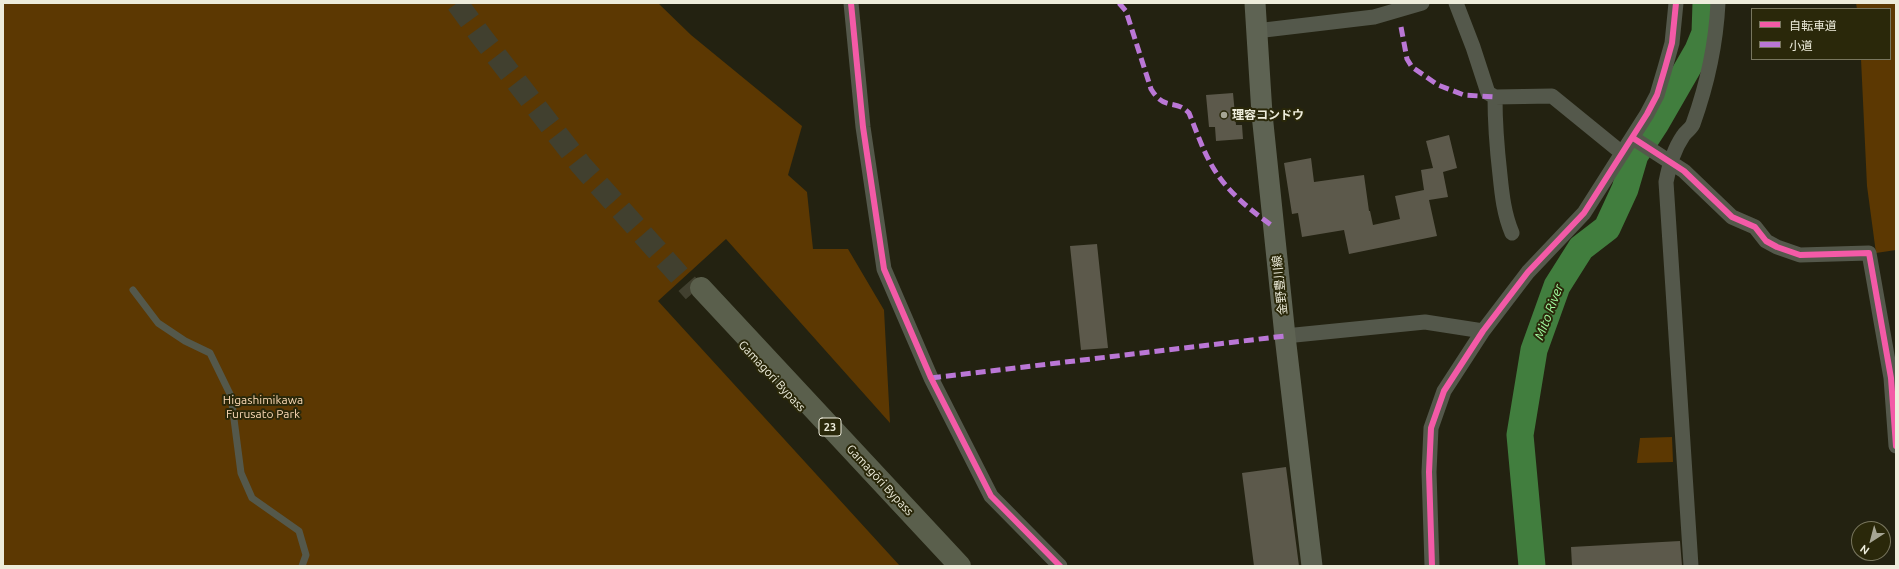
<!DOCTYPE html>
<meta charset="utf-8">
<style>
body{margin:0}
#map{position:relative;width:1899px;height:569px;overflow:hidden;background:#232211;font-family:Ubuntu,"Noto Sans JP",sans-serif}
canvas{display:block}
.frame{position:absolute;inset:0;border:4px solid #edecdb;pointer-events:none}
.legend{position:absolute;left:1751px;top:8px;width:140px;height:52px;box-sizing:border-box;background:#2a280a;border:1px solid #78765e;margin:0;padding:5px 7px;list-style:none;font-size:12px;color:#edecdb}
.legend li{display:flex;align-items:center;gap:8px;height:20px}
.legend b{width:20px;border:1px solid #78765e}
.north{position:absolute;left:1851px;top:521px;width:40px;height:40px;box-sizing:border-box;background:#2a280a;border:1px solid #78765e;border-radius:50%;rotate:216deg;font-size:11px;font-weight:700;line-height:16px;text-align:center;color:#edecdb}
.north::after{content:'';display:block;margin:auto;width:14px;height:18px;background:#a6a594;clip-path:polygon(50% 0,100% 100%,50% 72%,0 100%)}
</style>
<div id="map">
<canvas width="1899" height="569"></canvas>
<div class="frame"></div>
<ul class="legend">
<li><b style="height:5px;background:#f35aa7"></b>自転車道</li>
<li><b style="height:5px;background:#ba77d6"></b>小道</li>
</ul>
<div class="north">N</div>
</div>
<script>
const ctx = document.querySelector('canvas').getContext('2d');
ctx.lineJoin = 'round';
function fill(path, color) {
  ctx.fillStyle = color;
  ctx.fill(path, 'evenodd');
}
function strokePath(path, color, width, dash) {
  ctx.strokeStyle = color;
  ctx.lineWidth = width;
  ctx.lineCap = dash ? 'butt' : 'round';
  ctx.setLineDash(dash || []);
  ctx.stroke(path);
}
function drawText(font, color, halo, rows, align = 'center') {
  ctx.font = font + ' Ubuntu,"Noto Sans JP",sans-serif';
  ctx.lineWidth = 4;
  ctx.setLineDash([]);
  ctx.textBaseline = 'middle';
  ctx.strokeStyle = halo;
  ctx.fillStyle = color;
  for (const [text, x, y, turn = 0] of rows) {
    ctx.save();
    ctx.translate(x, y);
    ctx.rotate((+turn || 0) * Math.PI / 180);
    ctx.textAlign = isNaN(turn) ? turn : align;
    if (halo) ctx.strokeText(text, 0, 0);
    ctx.fillText(text, 0, 0);
    ctx.restore();
  }
}
const green = new Path2D(`
 M 3,3 L 658,3 L 691,35 L 802,126 L 788,175 L 807,192 L 813,249 L 848,249 L 884,310 L 890,423 L 726,239 L 658,301 L 900,566 L 3,566 Z
 M 1856,3 L 1896,3 L 1896,250 L 1876,253 L 1867,186 L 1861,59 L 1890,59 L 1890,9 L 1857,9 Z
 M 1672,437 L 1673,462 L 1637,463 L 1640,438 Z`);
const river = new Path2D(`
 M 1532,566 L 1520,435 L 1534,350 L 1557,286 L 1581,248 L 1607,228 L 1625,189 L 1635,155 L 1656,123 L 1698,50 L 1705,33 L 1706,3`);
const building = new Path2D(`
 M 1233,93 L 1236,125 L 1242,125 L 1243,139 L 1216,141 L 1215,127 L 1209,127 L 1206,95 Z
 M 1449,135 L 1457,168 L 1443,172 L 1448,197 L 1429,200 L 1437,236 L 1349,254 L 1344,230 L 1302,237 L 1298,213 L 1292,214 L 1284,163 L 1311,158 L 1314,182 L 1364,175 L 1369,211 L 1370,211 L 1373,225 L 1400,219 L 1395,196 L 1424,190 L 1421,170 L 1433,168 L 1426,141 Z
 M 1097,244 L 1108,348 L 1081,350 L 1070,246 Z
 M 1286,467 L 1299,566 L 1254,566 L 1242,473 Z
 M 1680,541 L 1682,566 L 1572,566 L 1571,547 Z`);
const trunkTunnel = new Path2D(`
 M 457,3 L 481,36 L 581,165 L 694,292`);
const service = new Path2D(`
 M 133,290 L 158,323 L 185,341 L 210,353 L 231,396 L 241,473 L 252,498 L 299,531 L 306,555 L 302,566`);
const minor = new Path2D(`
 M 851,3 L 863,127 L 884,269 L 931,378 L 991,496 L 1060,566
 M 1456,3 L 1473,47 L 1488,93 L 1495,97 C 1495,123 1497,149 1500,175 C 1502,195 1504,214 1512,233
 M 1256,31 L 1374,17 L 1422,3
 M 1495,97 L 1552,96 L 1622,153
 M 1633,138 L 1684,171 L 1732,217 L 1755,227 L 1766,241 L 1777,247 L 1800,255 L 1869,253 L 1891,378 L 1896,446
 M 1285,336 L 1425,322 L 1483,331
 M 1432,566 L 1429,472 L 1431,428 L 1444,391 L 1483,331 L 1528,272 L 1584,213 L 1647,114 L 1657,95 L 1665,68 L 1672,43 L 1676,3
 M 1691,566 L 1666,182 C 1669,166 1674,149 1683,136 C 1686,131 1691,129 1693,124 C 1707,85 1716,44 1718,3`);
const secondary = new Path2D(`
 M 1255,3 L 1262,114 L 1285,336 L 1312,566`);
const trunk = new Path2D(`
 M 701,288 L 960,566`);
const quiet = new Path2D(`
 M 1119,3 L 1126,11 L 1151,89 C 1165,112 1175,98 1189,113 C 1196,130 1202,148 1211,164 C 1225,190 1250,210 1274,227
 M 1401,27 L 1407,59 L 1412,67 L 1438,85 L 1464,95 L 1495,97
 M 931,378 L 1285,336`);
const cycleway = new Path2D(`
 M 851,3 L 863,127 L 884,269 L 931,378 L 991,496 L 1060,566
 M 1633,138 L 1684,171 L 1732,217 L 1755,227 L 1766,241 L 1777,247 L 1800,255 L 1869,253 L 1891,378 L 1896,446
 M 1432,566 L 1429,472 L 1431,428 L 1444,391 L 1483,331 L 1528,272 L 1584,213 L 1647,114 L 1657,95 L 1665,68 L 1672,43 L 1676,3`);
const markers = [
 [1224,115,4,"#a6a594"]
];
const shields = [
 [830,427,22]
];
const shieldNames = [
 ["23",830,427]
];
const poiNames = [
 ["理容コンドウ",1232,115]
];
const streetNames = [
 ["金野豊川線",1280,285,-96],
 ["Gamagori Bypass",772,376,47],
 ["Gamagōri Bypass",880,480,47]
];
const parkNames = [
 ["Higashimikawa",263,400],
 ["Furusato Park",263,414]
];
const waterNames = [
 ["Mito River",1549,312,-69]
];
fill(green, '#5c3802');
strokePath(river, '#417e3e', 27);
fill(building, '#5c594b');
strokePath(trunkTunnel, '#41402f', 22, [22, 11]);
strokePath(service, '#54584b', 7);
strokePath(minor, '#54584b', 15);
strokePath(secondary, '#5e6353', 21);
strokePath(trunk, '#5a5f4c', 22);
strokePath(quiet, '#ba77d6', 5, [10, 5]);
strokePath(cycleway, '#f35aa7', 6);
for (const [x, y, r, color] of markers) {
  const dot = new Path2D();
  dot.arc(x, y, r, 0, 2 * Math.PI);
  ctx.fillStyle = color;
  ctx.fill(dot);
  strokePath(dot, '#2a280a', 1.5);
}
for (const [x, y, w] of shields) {
  const box = new Path2D();
  box.roundRect(x - w / 2, y - 9, w, 18, 3);
  ctx.fillStyle = '#2a280a';
  ctx.fill(box);
  strokePath(box, '#edecdb', 1);
}
drawText('bold 11px', '#edecdb', null, shieldNames);
drawText('bold 12px', '#edecdb', '#2a280a', poiNames, 'left');
drawText('12px', '#edecdb', '#2a280a', streetNames);
drawText('12px', '#fbd9b5', '#2a280a', parkNames);
drawText('italic 13px', '#a1fc9f', '#2a280a', waterNames);
</script>
